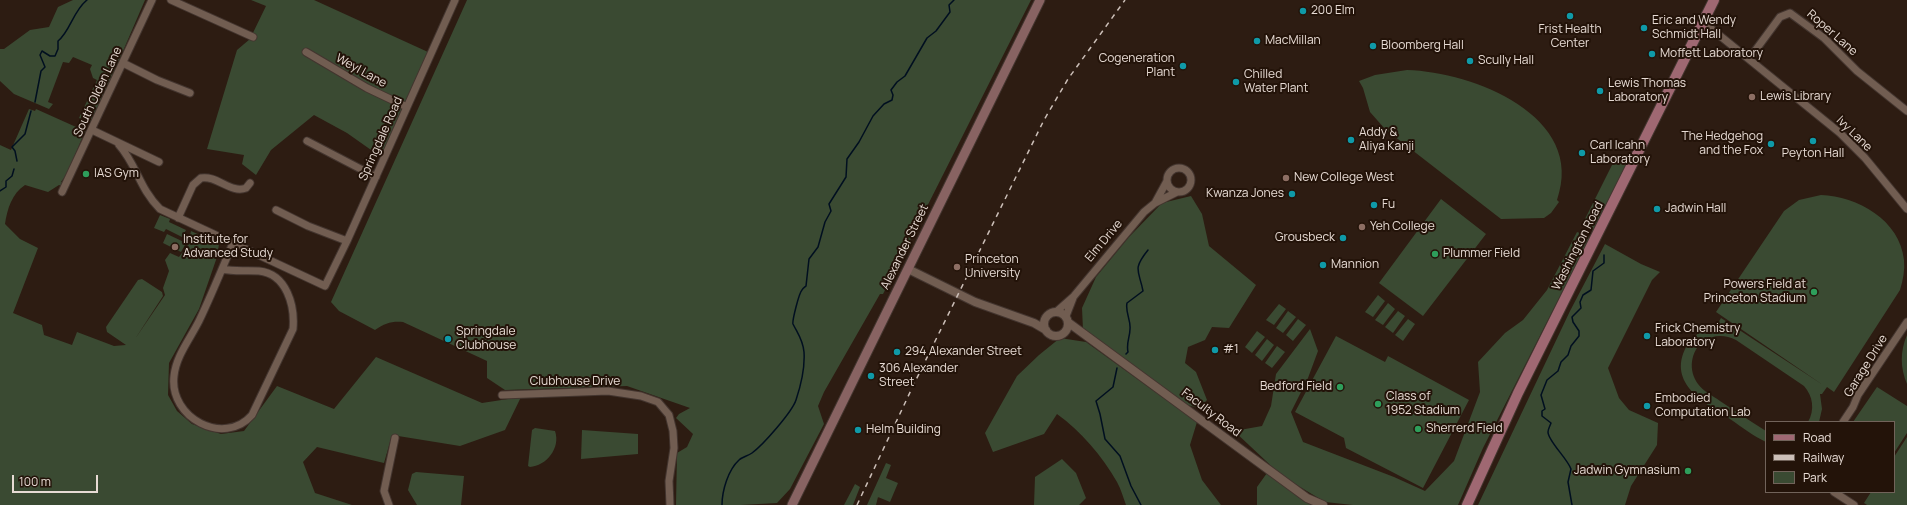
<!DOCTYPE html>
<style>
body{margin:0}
#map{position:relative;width:1907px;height:505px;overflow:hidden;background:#2d1c12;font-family:Manrope,sans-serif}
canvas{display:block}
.legend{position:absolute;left:1765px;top:421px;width:130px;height:72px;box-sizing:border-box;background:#231309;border:1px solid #71635a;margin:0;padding:5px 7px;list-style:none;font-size:12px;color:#e7dbd4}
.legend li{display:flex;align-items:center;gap:8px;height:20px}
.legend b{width:20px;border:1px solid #71635a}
.scale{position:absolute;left:12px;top:475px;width:86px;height:18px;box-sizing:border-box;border:2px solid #e7dbd4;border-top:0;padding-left:5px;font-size:12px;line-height:14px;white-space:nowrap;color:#e7dbd4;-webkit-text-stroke:3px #231309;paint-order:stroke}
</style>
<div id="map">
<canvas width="1907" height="505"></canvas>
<ul class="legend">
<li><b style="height:5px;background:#9f6872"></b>Road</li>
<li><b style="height:5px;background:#ccbfb8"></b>Railway</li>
<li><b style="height:11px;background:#3a4a32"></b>Park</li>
</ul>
<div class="scale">100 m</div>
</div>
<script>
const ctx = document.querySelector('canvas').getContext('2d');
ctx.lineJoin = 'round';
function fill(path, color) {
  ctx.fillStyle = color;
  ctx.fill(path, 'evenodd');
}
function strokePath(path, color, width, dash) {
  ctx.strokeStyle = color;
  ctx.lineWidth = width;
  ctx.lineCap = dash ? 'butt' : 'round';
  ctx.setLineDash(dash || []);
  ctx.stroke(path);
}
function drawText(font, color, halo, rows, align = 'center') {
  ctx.font = font + ' Manrope,sans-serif';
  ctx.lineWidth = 4;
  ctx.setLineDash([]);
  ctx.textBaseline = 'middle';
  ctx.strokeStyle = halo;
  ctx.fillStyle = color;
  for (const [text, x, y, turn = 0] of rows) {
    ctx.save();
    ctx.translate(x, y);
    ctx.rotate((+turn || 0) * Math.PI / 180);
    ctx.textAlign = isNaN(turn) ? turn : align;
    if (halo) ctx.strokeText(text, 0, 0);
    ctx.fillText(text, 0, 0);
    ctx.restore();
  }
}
const green = new Path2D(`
 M 73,0 L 145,0 L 92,123 L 79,118 L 97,80 L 93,78 L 90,69 L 92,65 L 73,57 L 69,63 L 63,62 L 48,102 L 53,104 L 49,109 L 14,94 L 0,81 L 0,49 L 4,49 L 30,30 L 49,27 L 58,7 Z
 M 251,0 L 314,0 L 428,52 L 381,157 L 347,133 L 314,115 L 271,150 L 256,175 L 242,164 L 244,155 L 207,149 L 237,50 L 250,39 L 266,6 Z
 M 467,0 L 1031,0 L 883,294 L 880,294 L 824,392 L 818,406 L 824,424 L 790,489 L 777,503 L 741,505 L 676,505 L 677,453 L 687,447 L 693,434 L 676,418 L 679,414 L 690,408 L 627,386 L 505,390 L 487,378 L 487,361 L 403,322 C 392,321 385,323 375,330 L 339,311 L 331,302 Z
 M 1407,70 C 1473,72 1587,116 1557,200 L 1559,202 L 1551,213 L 1544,218 L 1501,219 L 1385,129 L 1370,112 L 1363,88 L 1359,81 L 1375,75 Z
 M 29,109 L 35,111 L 36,109 L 85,131 L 67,174 L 61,182 L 66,184 L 64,187 L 59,185 L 48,192 L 25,185 C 12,193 7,210 5,224 L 20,239 L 38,248 L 13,313 L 42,325 L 44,335 L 72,345 L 77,332 L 114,346 L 126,345 L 107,332 L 106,327 L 138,280 L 142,279 L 162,292 L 163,296 L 135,339 L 165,295 L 163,288 L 169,271 L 165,260 L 170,253 L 179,257 L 188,245 L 191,231 L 219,244 L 217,257 L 199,309 L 169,363 L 168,395 L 177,411 L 192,424 L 221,434 L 244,431 L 277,386 L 334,409 L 376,357 L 482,403 L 521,397 L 505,430 L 460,446 L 392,435 L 384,463 L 317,447 L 303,462 L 315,493 L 352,505 L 0,505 L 0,145 L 11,150 Z
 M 1619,160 L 1627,165 L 1593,231 L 1583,223 L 1612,165 Z
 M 1821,195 C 1857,196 1900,220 1904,260 C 1905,270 1903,280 1900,290 L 1834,392 L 1827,387 L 1822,394 L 1820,394 L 1822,409 L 1819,422 L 1808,422 C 1815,410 1813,396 1804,386 L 1736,340 C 1726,335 1714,334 1704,341 C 1690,351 1688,371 1698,384 C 1703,391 1713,396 1720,401 C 1735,411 1750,421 1766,431 L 1766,442 C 1753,436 1742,427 1730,419 C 1705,403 1667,384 1686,347 C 1693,335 1704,328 1718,326 L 1717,325 L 1721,318 L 1823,385 L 1716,312 L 1784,211 L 1799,200 Z
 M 1191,196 L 1202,214 L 1209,246 L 1256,285 L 1229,328 L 1212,327 L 1205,340 L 1188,347 L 1185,363 L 1196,372 L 1207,400 L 1199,408 L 1183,404 L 1083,330 L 1082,308 L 1096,277 L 1129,237 L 1162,203 Z
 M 1441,199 L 1486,234 L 1423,316 L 1379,283 Z
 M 160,215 L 170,219 L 169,222 L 186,230 L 182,237 L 166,229 L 164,232 L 154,228 Z
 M 1577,232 L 1590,237 L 1483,448 L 1458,505 L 1353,505 L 1325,502 L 1282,476 L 1234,431 L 1262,426 L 1271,406 L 1276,374 L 1310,329 L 1318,351 L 1308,378 L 1291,412 L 1303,442 L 1394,477 L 1425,491 L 1454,461 L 1480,392 L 1478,362 L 1505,333 L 1523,320 L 1547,290 Z
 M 167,234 L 186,243 L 181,252 L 163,243 Z
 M 1605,244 L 1641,264 L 1660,272 L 1652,280 L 1608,368 L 1619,398 L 1629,410 L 1658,423 L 1657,445 L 1631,486 L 1625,505 L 1478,505 L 1570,311 Z
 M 1378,295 L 1385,301 L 1373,317 L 1365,312 Z
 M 1388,303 L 1395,309 L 1383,325 L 1375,320 Z
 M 1279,304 L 1286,309 L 1274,325 L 1266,320 Z
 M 1288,311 L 1296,317 L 1283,333 L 1276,328 Z
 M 1398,311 L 1405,316 L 1393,333 L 1385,327 Z
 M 1298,319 L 1306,325 L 1293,341 L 1286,335 Z
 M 1408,319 L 1415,324 L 1403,341 L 1395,335 Z
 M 1257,331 L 1265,337 L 1252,353 L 1245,347 Z
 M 1907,335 L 1907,384 C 1900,368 1900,351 1907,335 Z
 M 1336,336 L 1385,362 L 1388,356 L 1469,400 L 1423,488 L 1346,448 L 1344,438 L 1295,412 Z
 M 1060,338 L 1086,342 L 1197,422 L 1190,445 L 1202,480 L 1221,505 L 1126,505 C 1123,497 1121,489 1117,482 C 1102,456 1081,431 1057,414 L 1044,434 L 993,452 L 985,433 L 1017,376 L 1039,355 Z
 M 1267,339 L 1274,345 L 1262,361 L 1255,355 Z
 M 1277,346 L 1285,352 L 1272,368 L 1265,363 Z
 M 1877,387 L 1907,406 L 1907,433 L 1894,453 L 1894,422 L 1853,422 Z
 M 535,428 L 555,431 C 561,448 546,466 530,467 L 528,466 L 532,430 Z
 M 582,430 L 638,434 L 638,454 L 581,459 Z
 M 1907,437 L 1907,505 L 1867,505 L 1864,503 L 1871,492 L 1894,492 L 1894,457 Z
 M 1062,459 L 1076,473 L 1086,498 L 1079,505 L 1034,505 L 1035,477 Z
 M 886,463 L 891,465 L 886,478 L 898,483 L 890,502 L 878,497 L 879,493 L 876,505 L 867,505 Z
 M 416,472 L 464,476 L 461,505 L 417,505 L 408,490 L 412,474 Z
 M 1267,473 L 1311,505 L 1257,505 L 1257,487 Z
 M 855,484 L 860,487 L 853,505 L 844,505 Z`);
const stream = new Path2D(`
 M 35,102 L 41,71 L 45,67 L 40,55 L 42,51 L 50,56 L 55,56 L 58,49 L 58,41 C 70,32 73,11 87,0
 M 17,161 L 15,151 L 12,147 L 25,134 L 31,111
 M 0,191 L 6,187 L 6,181 L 12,176 L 14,169
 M 1126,354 L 1128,352 C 1126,343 1130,337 1130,329 C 1131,320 1125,312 1127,303 L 1143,291 C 1139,270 1132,270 1148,250
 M 1117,368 L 1113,387 L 1096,401 L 1100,414 L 1105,439 L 1120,456 L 1131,486 L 1141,505
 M 722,505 C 722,491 728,470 739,460 C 742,457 748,456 752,453 C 763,445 792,412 796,400 C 801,385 805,367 804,352 C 803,340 798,334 793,324 C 792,321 799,293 802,290 C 803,288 805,287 806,286 L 809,259 L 818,247 L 825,222 L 831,211 L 829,204 L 846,177 L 847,159 L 859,142 L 873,116 L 884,104 L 892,100 L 893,95 L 891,90 L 897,82 L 905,76 L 927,38 L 936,31 L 950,12 L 949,5 L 954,0
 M 1572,505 L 1568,482 L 1571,469 C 1567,458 1548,441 1548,432 C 1548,429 1550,426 1551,423 L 1542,416 L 1542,411 L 1545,409 L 1541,395 L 1547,380 L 1558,371 L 1561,362 L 1568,355 L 1571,346 L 1579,336 L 1579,331 L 1573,322 L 1572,317 L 1581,308 L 1580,302 L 1583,295 L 1591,290 L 1593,271 L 1604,263 L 1604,255`);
const minor = new Path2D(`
 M 171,0 L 253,37
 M 1703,22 L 1840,133 L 1865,158 L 1907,209
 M 306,52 L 367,88 L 407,107
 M 1749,59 L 1780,17 L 1790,13 L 1824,38 L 1857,71 L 1907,111
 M 123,63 L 157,80 L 190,93
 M 92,130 L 159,162
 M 307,141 L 376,177
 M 119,145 C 137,165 139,188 160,209 L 325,286 L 347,241 L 455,0
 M1167 180a12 12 0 1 1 24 0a12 12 0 1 1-24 0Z
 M 62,192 L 152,0
 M 1155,203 L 1167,181
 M 276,210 L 308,226 L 347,241
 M 178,218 L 193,185 L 201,178 C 217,175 231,194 246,188 L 250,183
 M 222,269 C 235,272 246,270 259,271 C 287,274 295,306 293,329 L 252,415 C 224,447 169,418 174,376 C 176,356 190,339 199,321 C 211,296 222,269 233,243
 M 1057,311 L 1074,296 L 1144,212 L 1155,203 L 1177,192
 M 1066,316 L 1073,298
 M 502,395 L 608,391 L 641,396 L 658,402 L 669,415 L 673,431 L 674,448 L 669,481 L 670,505
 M 1843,422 L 1853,407 L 1858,395 L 1907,322
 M 1834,492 L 1854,505
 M 389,505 L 384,491 L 395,438`);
const tertiary = new Path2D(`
 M 908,269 L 975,302 L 1034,323 L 1046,330
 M1044 324a12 12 0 1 1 24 0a12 12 0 1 1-24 0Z
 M 1069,323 L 1307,498 L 1323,505`);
const secondary = new Path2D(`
 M 792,505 L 1040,0`);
const primary = new Path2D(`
 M 1467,505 L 1518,393 L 1714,0`);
const rail = new Path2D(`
 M 857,505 L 913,386 L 1044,120 L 1068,79 L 1125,0`);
const markers = [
 [1303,11,4,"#0f9aa8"],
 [1570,16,4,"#0f9aa8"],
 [1644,28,4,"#0f9aa8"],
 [1257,41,4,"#0f9aa8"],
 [1373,46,4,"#0f9aa8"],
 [1652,54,4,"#0f9aa8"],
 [1470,61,4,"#0f9aa8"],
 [1183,66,4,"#0f9aa8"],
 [1236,82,4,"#0f9aa8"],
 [1600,91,4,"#0f9aa8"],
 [1752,97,4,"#8d6e63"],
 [1351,140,4,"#0f9aa8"],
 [1813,141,4,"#0f9aa8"],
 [1771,144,4,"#0f9aa8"],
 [1582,153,4,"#0f9aa8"],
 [86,174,4,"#2e9e5b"],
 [1286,178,4,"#8d6e63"],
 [1292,194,4,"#0f9aa8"],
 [1374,205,4,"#0f9aa8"],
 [1657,209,4,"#0f9aa8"],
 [1362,227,4,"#8d6e63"],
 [1343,238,4,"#0f9aa8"],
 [175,247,4,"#8d6e63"],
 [1435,254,4,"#2e9e5b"],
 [1323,265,4,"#0f9aa8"],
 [957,267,4,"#8d6e63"],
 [1814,292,4,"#2e9e5b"],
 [1647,336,4,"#0f9aa8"],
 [448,339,4,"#0f9aa8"],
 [1215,350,4,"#0f9aa8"],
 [897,352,4,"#0f9aa8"],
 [871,376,4,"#0f9aa8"],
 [1340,387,4,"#2e9e5b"],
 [1378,404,4,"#2e9e5b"],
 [1647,406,4,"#0f9aa8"],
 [1418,429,4,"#2e9e5b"],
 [858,430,4,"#0f9aa8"],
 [1688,471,4,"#2e9e5b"]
];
const poiNames = [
 ["200 Elm",1311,11],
 ["Eric and Wendy",1652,21],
 ["Schmidt Hall",1652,35],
 ["Frist Health",1570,30,"center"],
 ["Center",1570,44,"center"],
 ["MacMillan",1265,41],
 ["Bloomberg Hall",1381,46],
 ["Moffett Laboratory",1660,54],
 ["Cogeneration",1175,59,"right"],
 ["Plant",1175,73,"right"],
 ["Scully Hall",1478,61],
 ["Chilled",1244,75],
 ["Water Plant",1244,89],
 ["Lewis Thomas",1608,84],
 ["Laboratory",1608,98],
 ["Lewis Library",1760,97],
 ["Addy &",1359,133],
 ["Aliya Kanji",1359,147],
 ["The Hedgehog",1763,137,"right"],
 ["and the Fox",1763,151,"right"],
 ["Carl Icahn",1590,146],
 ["Laboratory",1590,160],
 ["Peyton Hall",1813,154,"center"],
 ["IAS Gym",94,174],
 ["New College West",1294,178],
 ["Kwanza Jones",1284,194,"right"],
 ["Fu",1382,205],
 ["Jadwin Hall",1665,209],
 ["Yeh College",1370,227],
 ["Grousbeck",1335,238,"right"],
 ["Institute for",183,240],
 ["Advanced Study",183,254],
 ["Plummer Field",1443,254],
 ["Princeton",965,260],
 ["University",965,274],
 ["Mannion",1331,265],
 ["Powers Field at",1806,285,"right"],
 ["Princeton Stadium",1806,299,"right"],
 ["Frick Chemistry",1655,329],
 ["Laboratory",1655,343],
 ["Springdale",456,332],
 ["Clubhouse",456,346],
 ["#1",1223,350],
 ["294 Alexander Street",905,352],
 ["306 Alexander",879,369],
 ["Street",879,383],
 ["Bedford Field",1332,387,"right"],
 ["Class of",1386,397],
 ["1952 Stadium",1386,411],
 ["Embodied",1655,399],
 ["Computation Lab",1655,413],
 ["Sherrerd Field",1426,429],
 ["Helm Building",866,430],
 ["Jadwin Gymnasium",1680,471,"right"]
];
const streetNames = [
 ["Roper Lane",1832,33,41],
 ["Weyl Lane",361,71,29],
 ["South Olden Lane",98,92,-65],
 ["Ivy Lane",1854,134,44],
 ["Springdale Road",381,139,-66],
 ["Elm Drive",1104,241,-50],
 ["Washington Road",1578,246,-63],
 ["Alexander Street",905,247,-64],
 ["Garage Drive",1866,366,-58],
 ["Clubhouse Drive",575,382],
 ["Faculty Road",1211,413,37]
];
fill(green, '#3a4a32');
strokePath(stream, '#000f20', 1.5);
strokePath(minor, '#43352f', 9);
strokePath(tertiary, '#43352f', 10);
strokePath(secondary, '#43352f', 11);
strokePath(primary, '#43352f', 12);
strokePath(minor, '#715d51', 7);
strokePath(tertiary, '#715d51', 8);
strokePath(secondary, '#886362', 9);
strokePath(primary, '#9f6872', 10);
strokePath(rail, '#ccbfb8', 1.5, [5, 5]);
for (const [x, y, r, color] of markers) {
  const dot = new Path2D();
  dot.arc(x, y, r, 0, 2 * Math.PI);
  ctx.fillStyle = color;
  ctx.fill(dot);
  strokePath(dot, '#231309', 1.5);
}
drawText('12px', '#e7dbd4', '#231309', poiNames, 'left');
drawText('12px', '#e7dbd4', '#231309', streetNames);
</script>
